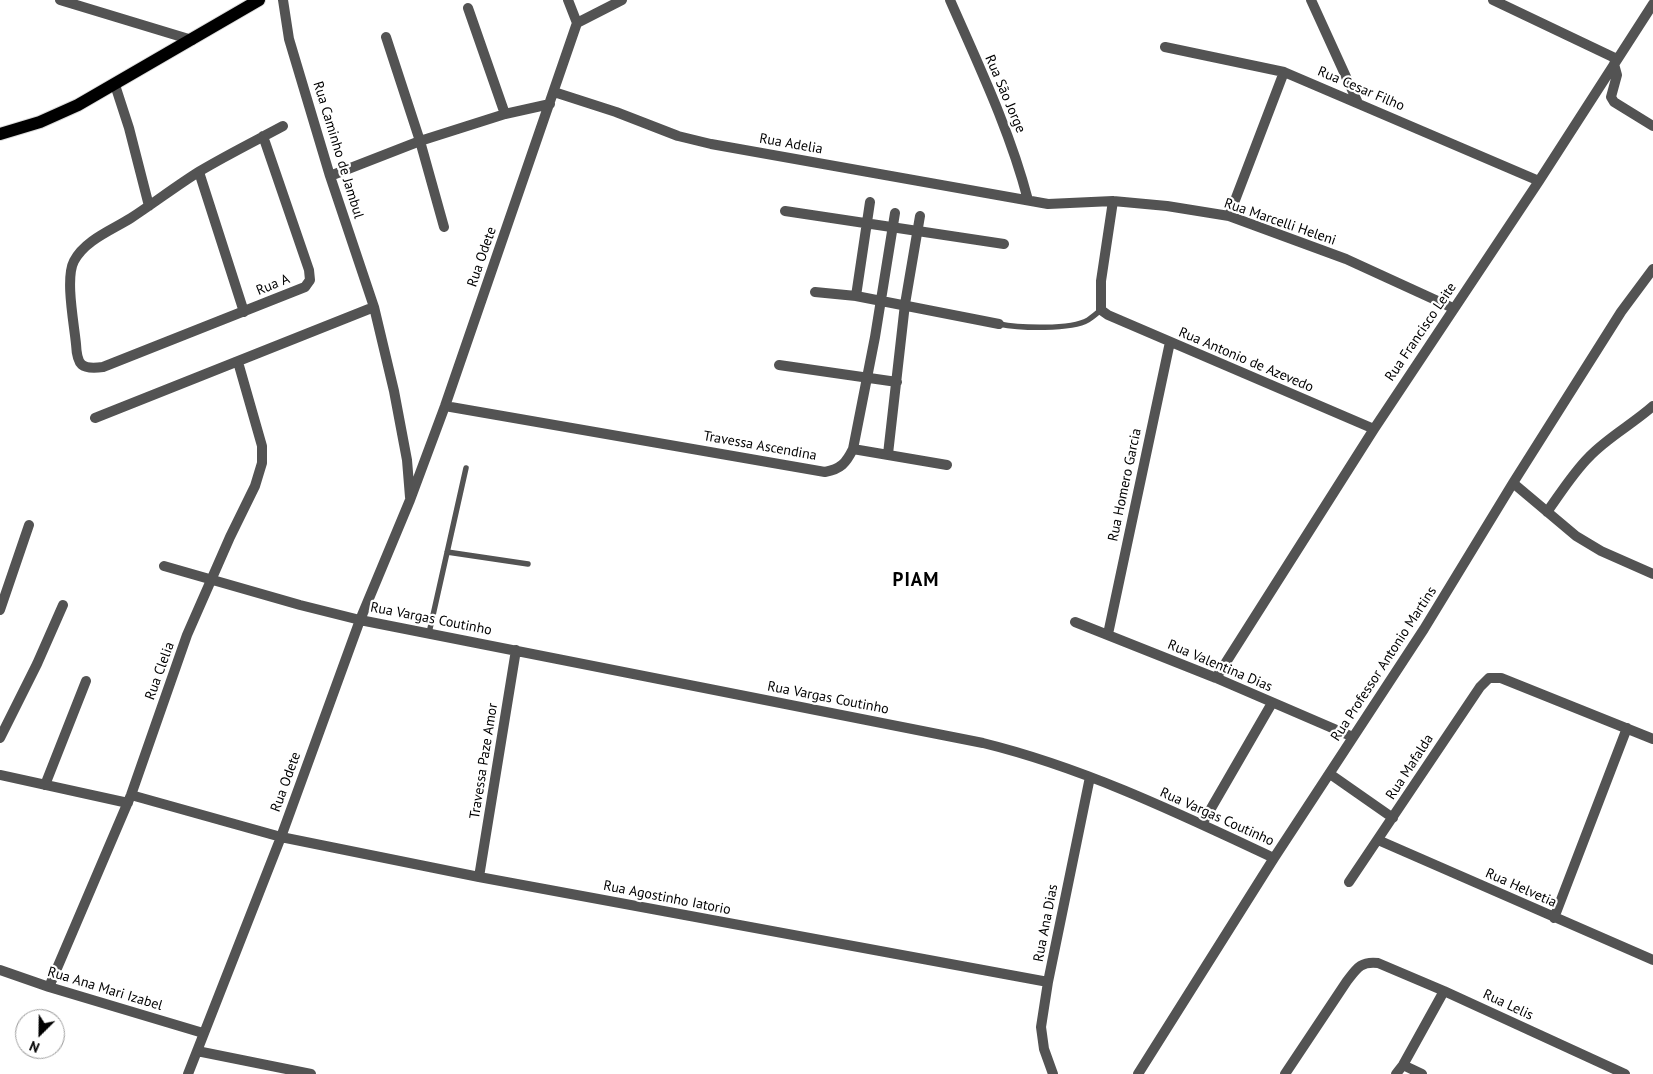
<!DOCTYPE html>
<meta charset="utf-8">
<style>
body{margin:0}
#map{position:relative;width:1653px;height:1074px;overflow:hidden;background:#fff;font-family:"PT Sans",sans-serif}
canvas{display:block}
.north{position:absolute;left:15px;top:1009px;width:50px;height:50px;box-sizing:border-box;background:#fff;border:1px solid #999;border-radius:50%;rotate:203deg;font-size:14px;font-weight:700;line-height:20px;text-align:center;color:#000}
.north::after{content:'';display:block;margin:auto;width:18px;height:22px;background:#000;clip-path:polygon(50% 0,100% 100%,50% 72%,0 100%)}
</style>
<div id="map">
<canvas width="1653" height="1074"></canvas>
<div class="north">N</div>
</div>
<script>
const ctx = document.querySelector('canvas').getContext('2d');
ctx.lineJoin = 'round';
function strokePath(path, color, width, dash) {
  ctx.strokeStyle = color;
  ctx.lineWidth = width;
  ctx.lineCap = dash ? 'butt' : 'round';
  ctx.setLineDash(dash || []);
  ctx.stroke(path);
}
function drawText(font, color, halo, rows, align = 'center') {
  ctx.font = font + ' "PT Sans",sans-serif';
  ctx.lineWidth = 4.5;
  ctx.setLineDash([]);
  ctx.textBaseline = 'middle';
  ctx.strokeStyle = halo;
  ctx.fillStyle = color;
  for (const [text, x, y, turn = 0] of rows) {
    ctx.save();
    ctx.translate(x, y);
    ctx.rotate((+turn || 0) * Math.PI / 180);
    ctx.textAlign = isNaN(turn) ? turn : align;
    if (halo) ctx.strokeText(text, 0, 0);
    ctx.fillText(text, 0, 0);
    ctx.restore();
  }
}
const service = new Path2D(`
 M 999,324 C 1019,328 1071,330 1088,320 C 1093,317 1097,313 1101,310
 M 447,552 L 528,564
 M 429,633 L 466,468`);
const minor = new Path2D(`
 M 60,0 L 192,40
 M 283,0 L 289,39 L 330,176 L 374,307 L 394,391 L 407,460 L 410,497
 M 568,0 L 577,23
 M 950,0 C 979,66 1010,131 1028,200
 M 1311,0 L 1358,103
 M 1493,0 L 1617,59
 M 468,8 L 505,114
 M 577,23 L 622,0
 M 386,37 L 420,141 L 444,227
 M 1165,47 L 1284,72 L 1539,181
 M 1614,64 L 1617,75 L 1611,97 L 1614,102 L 1653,126
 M 115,85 L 129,128 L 149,206
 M 554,92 L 616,112 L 678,136 L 711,144 L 1048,204 L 1113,201 L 1167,206 L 1229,216 L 1346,259 L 1453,308
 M 263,136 L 309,270 L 310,280 L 305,287 L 103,367 C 81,370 77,365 76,344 C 74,323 65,278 74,261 C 85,240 112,230 131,218 C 154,203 176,186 200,171 C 227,155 255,141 283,126
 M 199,172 L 244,312
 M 330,176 L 420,141 L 505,114 L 550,104
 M 1113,201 L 1101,281 L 1101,310 L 1108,315 L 1374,429
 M 785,211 L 1004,244
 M 1229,216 L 1284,72
 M 815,292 L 856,296 L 999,324
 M 856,296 L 870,202
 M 779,365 L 897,382
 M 445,406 L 825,472 C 841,469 846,463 853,449 L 875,337 L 895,213
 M 95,418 L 374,307
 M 853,449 L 947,465
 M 888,454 L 905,304 L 920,216
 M 1513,483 L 1576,536 L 1601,551 L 1653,574
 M 1547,512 C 1560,494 1573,473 1589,457 C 1608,437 1633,424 1653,406
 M 164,566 L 300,605 L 360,620 L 983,743 C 1085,768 1180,814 1274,858
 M 0,610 L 29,525
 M 1075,622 L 1216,678 L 1353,737
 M 1108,634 L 1170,342
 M 1216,678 L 1374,429 L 1539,181 L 1653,4
 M 0,738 L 37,664 L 63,605
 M 1330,774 L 1393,818
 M 0,775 L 128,803
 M 45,785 L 86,681
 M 131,795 L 281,837 L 479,877 L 1048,982
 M 1202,824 L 1272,703
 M 1378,840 L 1653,960
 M 479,877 L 516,650
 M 1349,882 L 1480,687 L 1489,678 L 1501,678 L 1653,739
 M 1554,918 L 1627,728
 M 0,970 L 49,987 L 203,1033
 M 49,987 L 131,795 L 187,635 L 230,537 L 255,486 L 262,463 L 262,446 L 238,362
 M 197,1051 L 311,1074
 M 1403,1065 L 1422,1074
 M 188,1074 L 281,837 L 360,620 L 410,500 L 445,406 L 577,23
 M 1053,1074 L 1044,1049 L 1041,1027 L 1048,982 L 1090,777
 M 1138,1074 L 1274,858 L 1424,629 L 1513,483 L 1621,312 L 1653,269
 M 1285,1074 L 1347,981 C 1357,968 1361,961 1378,963 L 1444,991 L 1625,1074
 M 1396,1074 L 1403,1065 L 1444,991`);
const primary = new Path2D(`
 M 0,134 L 40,122 L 78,105 L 259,0`);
const streetNames = [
 ["Rua Cesar Filho",1361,89,23],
 ["Rua São Jorge",1005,94,67],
 ["Rua Adelia",791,144,10],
 ["Rua Caminho de Jambul",338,150,73],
 ["Rua Marcelli Heleni",1280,222,19],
 ["Rua Odete",482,257,-71],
 ["Rua A",273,285,-22],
 ["Rua Francisco Leite",1421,332,-56],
 ["Rua Antonio de Azevedo",1246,360,23],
 ["Travessa Ascendina",760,446,10],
 ["Rua Homero Garcia",1125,485,-78],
 ["Rua Vargas Coutinho",431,619,11],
 ["Rua Professor Antonio Martins",1384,664,-57],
 ["Rua Valentina Dias",1220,666,23],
 ["Rua Clelia",160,671,-70],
 ["Rua Vargas Coutinho",828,698,11],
 ["Travessa Paze Amor",484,761,-81],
 ["Rua Mafalda",1410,767,-57],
 ["Rua Odete",286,782,-70],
 ["Rua Vargas Coutinho",1217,817,24],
 ["Rua Helvetia",1521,888,24],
 ["Rua Agostinho Iatorio",667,898,11],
 ["Rua Ana Dias",1046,923,-79],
 ["Rua Ana Mari Izabel",105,989,17],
 ["Rua Lelis",1508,1005,25]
];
const districtNames = [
 ["PIAM",916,581]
];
strokePath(primary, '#dbdbdb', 14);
strokePath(service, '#535353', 5.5);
strokePath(minor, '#535353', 10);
strokePath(primary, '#000', 12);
drawText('14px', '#000', '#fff', streetNames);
ctx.letterSpacing = '1px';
drawText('bold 19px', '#000', '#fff', districtNames);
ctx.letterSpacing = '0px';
</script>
